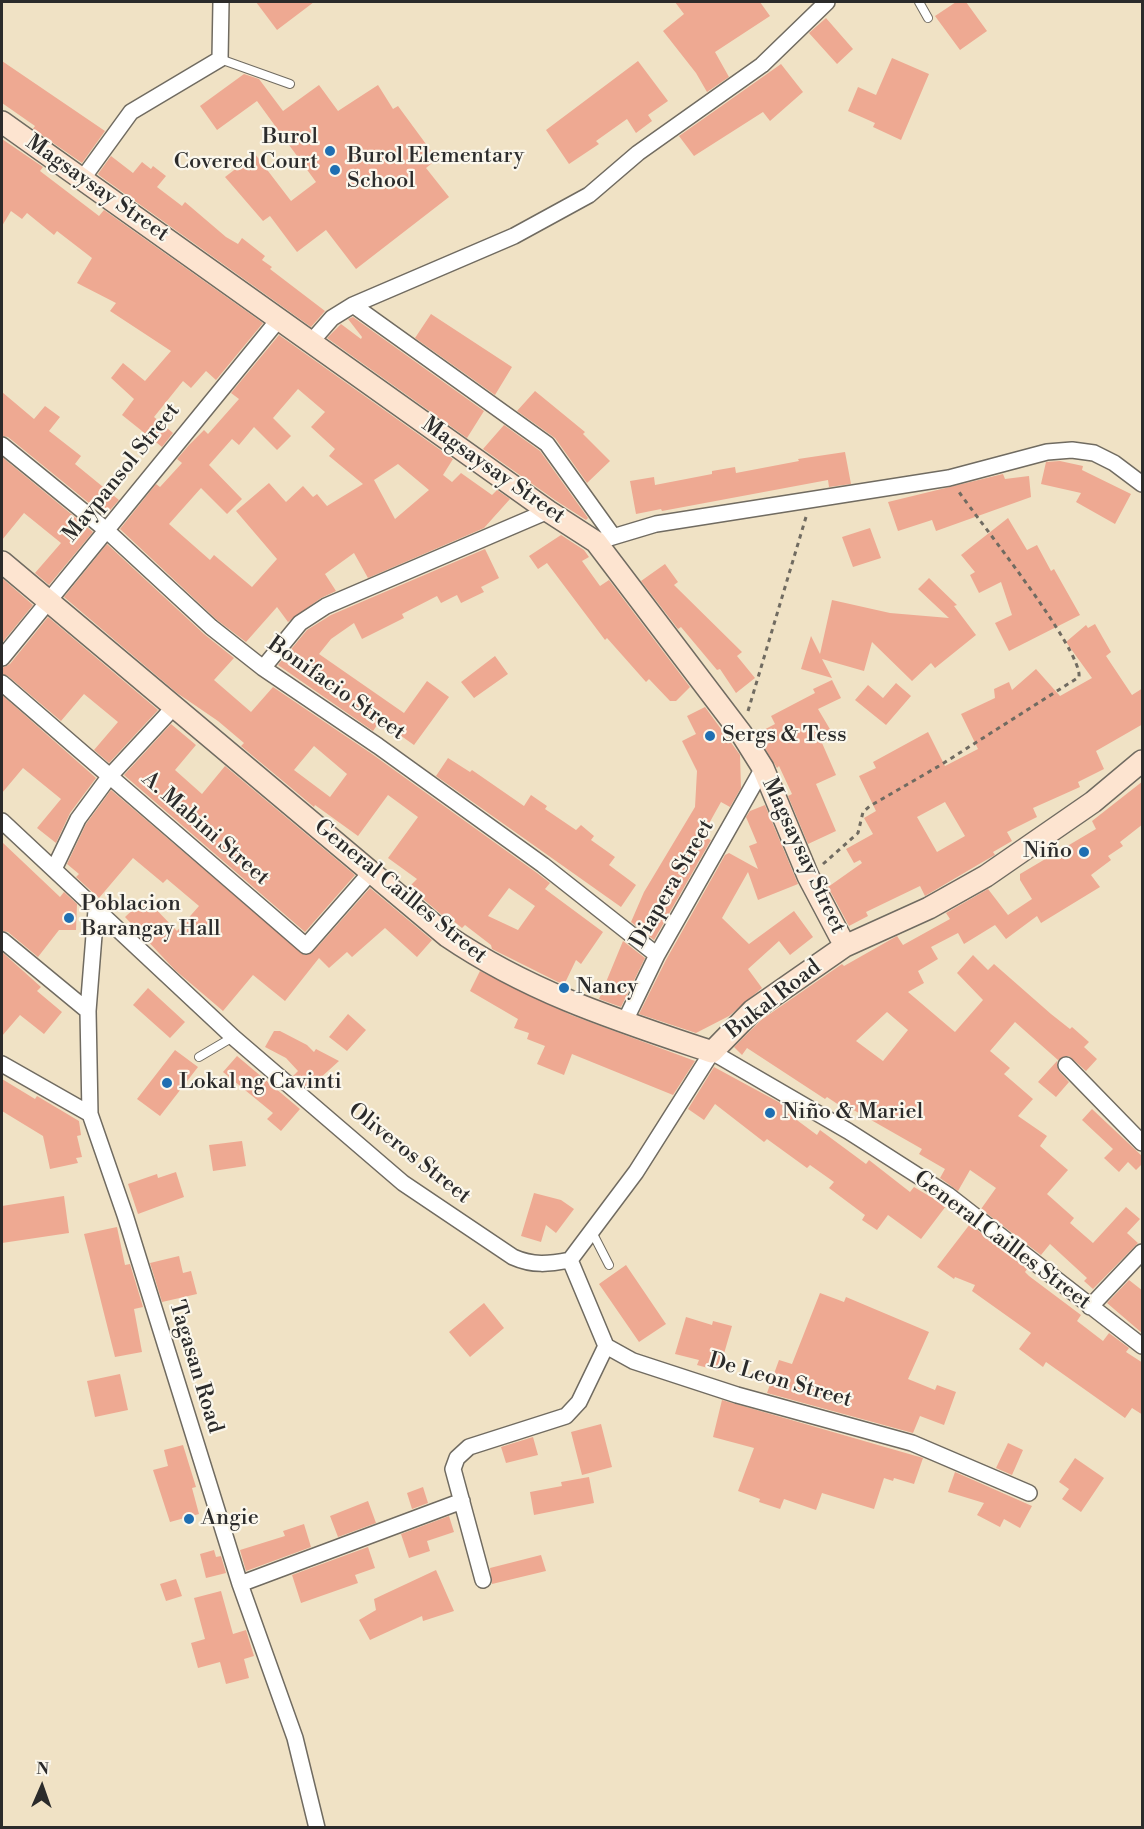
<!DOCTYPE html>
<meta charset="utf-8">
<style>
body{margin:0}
#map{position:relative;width:1144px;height:1829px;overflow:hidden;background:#f0e2c5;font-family:"Libre Bodoni",serif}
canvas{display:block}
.frame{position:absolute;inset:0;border:3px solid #2b2b2b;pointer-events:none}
.north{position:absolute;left:12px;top:1757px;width:60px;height:60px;-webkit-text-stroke:4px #fbf7ec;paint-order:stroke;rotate:2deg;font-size:16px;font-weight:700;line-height:24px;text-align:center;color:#2b2b2b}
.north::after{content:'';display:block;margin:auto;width:21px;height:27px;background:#2b2b2b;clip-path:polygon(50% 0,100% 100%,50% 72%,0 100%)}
</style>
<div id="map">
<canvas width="1144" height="1829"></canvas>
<div class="frame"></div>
<div class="north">N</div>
</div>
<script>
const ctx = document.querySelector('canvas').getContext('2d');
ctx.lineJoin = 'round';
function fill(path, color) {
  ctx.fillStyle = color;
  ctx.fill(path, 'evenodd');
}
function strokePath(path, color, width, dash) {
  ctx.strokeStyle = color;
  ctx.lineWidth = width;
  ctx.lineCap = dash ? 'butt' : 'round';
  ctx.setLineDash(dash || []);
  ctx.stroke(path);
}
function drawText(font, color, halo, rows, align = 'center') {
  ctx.font = font + ' "Libre Bodoni",serif';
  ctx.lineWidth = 4.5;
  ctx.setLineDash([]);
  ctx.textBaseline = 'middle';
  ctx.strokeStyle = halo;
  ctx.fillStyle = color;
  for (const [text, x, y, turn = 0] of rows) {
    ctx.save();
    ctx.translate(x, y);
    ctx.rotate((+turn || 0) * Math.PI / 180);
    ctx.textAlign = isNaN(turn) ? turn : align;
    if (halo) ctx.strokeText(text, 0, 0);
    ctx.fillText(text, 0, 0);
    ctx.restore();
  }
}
const building = new Path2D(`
 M 256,2 L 314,2 L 277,30 Z
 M 675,2 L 760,2 L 770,16 L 715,52 L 729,77 L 707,92 L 696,73 L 663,31 L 684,14 Z
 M 956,2 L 966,2 L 987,31 L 960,50 L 935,16 Z
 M 826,18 L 853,49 L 837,64 L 809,33 Z
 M 892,58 L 929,74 L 901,140 L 873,127 L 875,123 L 848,111 L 858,87 L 876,95 Z
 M 2,61 L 105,131 L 82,163 L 33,129 L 35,126 L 2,103 Z
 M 638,61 L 668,101 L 648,115 L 652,121 L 636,133 L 627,119 L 596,141 L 599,144 L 569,164 L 546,130 Z
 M 781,64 L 803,92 L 770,121 L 763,112 L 694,156 L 679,136 Z
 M 244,74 L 259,79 L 283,111 L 319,85 L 338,111 L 378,85 L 393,109 L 398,106 L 437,159 L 426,168 L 449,197 L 356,269 L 326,230 L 297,252 L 270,216 L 263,221 L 225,177 L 255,154 L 291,201 L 316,182 L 257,101 L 217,130 L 200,106 Z
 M 2,139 L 43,167 L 40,171 L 99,216 L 104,210 L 263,323 L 216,380 L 206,371 L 191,388 L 183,381 L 154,417 L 173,433 L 162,447 L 122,415 L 134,399 L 111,378 L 123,363 L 145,381 L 171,351 L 110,311 L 116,303 L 77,283 L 92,258 L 57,231 L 54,235 L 27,213 L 22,219 L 11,211 L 2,226 Z
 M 111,156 L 133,173 L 142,162 L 151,169 L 153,166 L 166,176 L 157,187 L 182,206 L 185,202 L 226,237 L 238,244 L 242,238 L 265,256 L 262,260 L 272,267 L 270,269 L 325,311 L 311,327 L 100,176 L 98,174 Z
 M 431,314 L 512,367 L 495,395 L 415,338 Z
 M 353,317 L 484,411 L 467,438 L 327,338 L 341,324 L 361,339 L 362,337 L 348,319 Z
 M 279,335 L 453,459 L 443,475 L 452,482 L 461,473 L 492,495 L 497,490 L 510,499 L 484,528 L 368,578 L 354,553 L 325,574 L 336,591 L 321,598 L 288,622 L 277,607 L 246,642 L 217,620 L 120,529 L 156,484 L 160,487 L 182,463 L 177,459 L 189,445 L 204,430 L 208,434 L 239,399 L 231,393 ZM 298,389 L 325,412 L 311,427 L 335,449 L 329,456 L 363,484 L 327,506 L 317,494 L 313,497 L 303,486 L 286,502 L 269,483 L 236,511 L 277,559 L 252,587 L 214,555 L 210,560 L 169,524 L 201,488 L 227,514 L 242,499 L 209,465 L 232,439 L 239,445 L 254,427 L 277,450 L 291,436 L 273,418 ZM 398,464 L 429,490 L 395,519 L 374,480 Z
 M 535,391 L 585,432 L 583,434 L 610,461 L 587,483 L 555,438 L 517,411 Z
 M 2,392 L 34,419 L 45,406 L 60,417 L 49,431 L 81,456 L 75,464 L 119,500 L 105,516 L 8,437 L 2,436 Z
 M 504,425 L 540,451 L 588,518 L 586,520 L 555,500 L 483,449 Z
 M 845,452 L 851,484 L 829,487 L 828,480 L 662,511 L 661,509 L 636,514 L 630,481 L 654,477 L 655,485 L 712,474 L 712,471 L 735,467 L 736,473 L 799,461 L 798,459 Z
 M 2,457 L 93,532 L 49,585 L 35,573 L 61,543 L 24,513 L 2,540 Z
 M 1060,461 L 1083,466 L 1082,470 L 1131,494 L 1115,524 L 1076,502 L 1081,493 L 1041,484 L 1046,462 Z
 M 1003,474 L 1005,479 L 1029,476 L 1031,497 L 936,531 L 932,520 L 898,531 L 888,502 Z
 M 1008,518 L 1027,550 L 1037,545 L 1051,571 L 1054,569 L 1080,615 L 1009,651 L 995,623 L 1012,615 L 1001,582 L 979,593 L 970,575 L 975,572 L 961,555 Z
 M 870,528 L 881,558 L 853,567 L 842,537 Z
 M 561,535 L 584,550 L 589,557 L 582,561 L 600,586 L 609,580 L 690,687 L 676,701 L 670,701 L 649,679 L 646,682 L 607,638 L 605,640 L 547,563 L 538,569 L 529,556 Z
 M 107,544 L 204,634 L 234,658 L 214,680 L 251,712 L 273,687 L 372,754 L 537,873 L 550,883 L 545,889 L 603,932 L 581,964 L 576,960 L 564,985 L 492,949 L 491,945 L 465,925 L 462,928 L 451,919 L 449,921 L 409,887 L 417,879 L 388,858 L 418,817 L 388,795 L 358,836 L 315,805 L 314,807 L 241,746 L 244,743 L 218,721 L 177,693 L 64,597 ZM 314,746 L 347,774 L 330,797 L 294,770 ZM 509,888 L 535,906 L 518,930 L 488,916 Z
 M 485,549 L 499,578 L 481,587 L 484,592 L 461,603 L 457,595 L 441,603 L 437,596 L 402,614 L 404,618 L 362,639 L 354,623 L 331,639 L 319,654 L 404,713 L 427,681 L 449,697 L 414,745 L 380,721 L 373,731 L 278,665 L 307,630 L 331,615 Z
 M 665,564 L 678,582 L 674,585 L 742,652 L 737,656 L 755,678 L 736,693 L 720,669 L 717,670 L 681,627 L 678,629 L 641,581 Z
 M 2,578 L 33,605 L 2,643 Z
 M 929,578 L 957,605 L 954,606 L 976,635 L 935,668 L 931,663 L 912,681 L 872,642 L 864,671 L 822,659 L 832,678 L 801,669 L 811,636 L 820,654 L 832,600 L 890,613 L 949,618 L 918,589 Z
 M 48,617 L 158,710 L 109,763 L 94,750 L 118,722 L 84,694 L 61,721 L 8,676 L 2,674 L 2,668 L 10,664 Z
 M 1095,624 L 1111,652 L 1106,656 L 1132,695 L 1143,688 L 1143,724 L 1096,751 L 1104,769 L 1078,782 L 1080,787 L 1033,808 L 1037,817 L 1007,832 L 1012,841 L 993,852 L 995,855 L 986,860 L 925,896 L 920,886 L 866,912 L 868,916 L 849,926 L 828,887 L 862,863 L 860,860 L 854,863 L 846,849 L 873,834 L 864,818 L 876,811 L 859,776 L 876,768 L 873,762 L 928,732 L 945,766 L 978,749 L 961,714 L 995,698 L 994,689 L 1009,682 L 1012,690 L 1036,669 L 1060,696 L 1092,678 L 1066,642 L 1086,625 L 1088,628 ZM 945,802 L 965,836 L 937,852 L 917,817 Z
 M 495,656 L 508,674 L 474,698 L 461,682 Z
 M 832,680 L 841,698 L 818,709 L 834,736 L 822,743 L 836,775 L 816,784 L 836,831 L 808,844 L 788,796 L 792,794 L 779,766 L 777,768 L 756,734 L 775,724 L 771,716 L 815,693 L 813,689 Z
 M 896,683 L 911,696 L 886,725 L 855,700 L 868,685 L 883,698 Z
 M 2,695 L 96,778 L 70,813 L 56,843 L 37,828 L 61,799 L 23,768 L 2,793 Z
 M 705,707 L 740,755 L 741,788 L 730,807 L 721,802 L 702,836 L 711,840 L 654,940 L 631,922 L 644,892 L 695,807 L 697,771 L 682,741 L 696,734 L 687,716 Z
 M 171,724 L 196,745 L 175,770 L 202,794 L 225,766 L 355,875 L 305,932 L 124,775 Z
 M 448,758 L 470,772 L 472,770 L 524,806 L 531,795 L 547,806 L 545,809 L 576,830 L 581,825 L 594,836 L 591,840 L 615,857 L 609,865 L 636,885 L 621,907 L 436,776 Z
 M 1143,781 L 1143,824 L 1120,842 L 1123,846 L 1108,856 L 1111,860 L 1091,875 L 1100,887 L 1041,923 L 1037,916 L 1006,939 L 995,925 L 964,944 L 958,933 L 931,947 L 938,959 L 918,971 L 924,983 L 908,992 L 955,1032 L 983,1000 L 957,973 L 973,955 L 988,970 L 994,964 L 1051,1014 L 1070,1029 L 1072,1027 L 1089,1042 L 1084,1047 L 1097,1059 L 1086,1071 L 1069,1056 L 1058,1060 L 1015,1022 L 990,1051 L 1010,1068 L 1004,1074 L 1033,1099 L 1018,1116 L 1047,1136 L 1040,1146 L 1068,1170 L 1047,1194 L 1074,1218 L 1070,1223 L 1093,1243 L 1126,1207 L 1140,1219 L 1127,1233 L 1138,1243 L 1093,1289 L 1084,1281 L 1087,1278 L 1050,1244 L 1041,1255 L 981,1209 L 996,1188 L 970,1170 L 958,1191 L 940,1178 L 945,1169 L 919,1154 L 922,1149 L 843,1104 L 842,1107 L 827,1097 L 825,1099 L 747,1048 L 742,1055 L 734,1047 L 761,1020 L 842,964 L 844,966 L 897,936 L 903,945 L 950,919 L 946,913 L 988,889 L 1008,915 L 1032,899 L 1020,880 L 1020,874 L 1096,829 L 1092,821 ZM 887,1012 L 908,1030 L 883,1061 L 856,1041 Z
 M 111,790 L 304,955 L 313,952 L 370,888 L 432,940 L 417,957 L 385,928 L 352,957 L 347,952 L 329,968 L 319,958 L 285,1001 L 253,975 L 223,1011 L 175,970 L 125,917 L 145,898 L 177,931 L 199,906 L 167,879 L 163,883 L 133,858 L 99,898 L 76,877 L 79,874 L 67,864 L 86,824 Z
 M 765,805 L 798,884 L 758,900 L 748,872 L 722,918 L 749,944 L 794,911 L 813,937 L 790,955 L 779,941 L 748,969 L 762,988 L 729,1016 L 696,1033 L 639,1014 L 666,960 L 725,855 L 729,853 L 758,869 L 749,846 L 757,843 L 746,817 L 750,811 Z
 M 2,842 L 60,897 L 64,892 L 77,904 L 76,930 L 59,930 L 38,957 L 8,932 L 2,931 Z
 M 623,941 L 645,958 L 621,1007 L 599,999 Z
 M 2,952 L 41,987 L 37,991 L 62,1012 L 44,1034 L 20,1015 L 2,1036 Z
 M 480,971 L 571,1015 L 695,1061 L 673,1095 L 572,1054 L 564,1075 L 537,1064 L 545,1046 L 527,1039 L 529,1033 L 514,1028 L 518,1019 L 470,991 Z
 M 148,988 L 185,1022 L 170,1038 L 133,1005 Z
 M 348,1014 L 366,1030 L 347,1051 L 329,1037 Z
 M 274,1031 L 280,1031 L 307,1045 L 314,1052 L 316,1049 L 339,1061 L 308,1089 L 293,1076 L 298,1071 L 286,1058 L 265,1047 Z
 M 175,1050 L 198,1067 L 160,1116 L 137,1099 Z
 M 237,1056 L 300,1109 L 281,1131 L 267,1119 L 273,1113 L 223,1072 Z
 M 1057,1061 L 1059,1071 L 1069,1082 L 1056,1097 L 1038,1082 Z
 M 714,1067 L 784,1105 L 782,1109 L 817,1135 L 820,1130 L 866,1164 L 869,1160 L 910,1192 L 914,1187 L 946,1206 L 921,1239 L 888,1215 L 877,1230 L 862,1220 L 865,1215 L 829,1188 L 834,1182 L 810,1165 L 807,1168 L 767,1139 L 764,1142 L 715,1104 L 704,1120 L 688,1109 Z
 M 2,1079 L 35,1099 L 37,1096 L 79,1121 L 81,1135 L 77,1136 L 82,1157 L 76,1158 L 78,1163 L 50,1169 L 43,1136 L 2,1111 Z
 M 1092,1109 L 1143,1157 L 1143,1163 L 1136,1170 L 1128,1162 L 1119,1172 L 1104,1158 L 1113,1149 L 1082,1120 Z
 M 242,1141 L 246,1166 L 213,1171 L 209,1145 Z
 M 176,1172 L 184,1197 L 138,1214 L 128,1184 L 157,1174 L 158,1178 Z
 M 534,1193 L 561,1200 L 574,1209 L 556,1233 L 546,1225 L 541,1242 L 521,1236 Z
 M 64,1196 L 69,1233 L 2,1243 L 2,1206 Z
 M 970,1224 L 1027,1269 L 1025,1272 L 1029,1276 L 1081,1315 L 1077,1321 L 1103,1341 L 1109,1333 L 1129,1348 L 1126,1352 L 1143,1363 L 1143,1415 L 1132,1408 L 1125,1418 L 1046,1362 L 1043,1367 L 1019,1349 L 1031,1333 L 972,1291 L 975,1285 L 955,1277 L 954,1279 L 937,1267 Z
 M 117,1227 L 125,1265 L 130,1264 L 143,1307 L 134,1309 L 142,1352 L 115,1357 L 84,1234 Z
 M 179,1256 L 183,1273 L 191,1271 L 197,1294 L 162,1302 L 150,1263 Z
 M 626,1265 L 666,1324 L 639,1342 L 599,1284 Z
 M 1129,1280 L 1143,1291 L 1142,1333 L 1107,1303 Z
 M 820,1293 L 844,1302 L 846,1297 L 929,1332 L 908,1379 L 935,1390 L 937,1385 L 956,1392 L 944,1425 L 920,1416 L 913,1433 L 767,1393 L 779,1360 L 792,1364 Z
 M 484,1303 L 504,1328 L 470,1357 L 449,1332 Z
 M 686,1317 L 712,1325 L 713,1321 L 732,1326 L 719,1371 L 697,1365 L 699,1360 L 675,1354 Z
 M 120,1374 L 128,1410 L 95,1417 L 87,1381 Z
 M 722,1400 L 923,1458 L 914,1484 L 894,1478 L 893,1481 L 884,1478 L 874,1509 L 822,1493 L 816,1510 L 784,1499 L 780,1509 L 759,1502 L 760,1499 L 738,1491 L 754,1448 L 713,1437 Z
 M 601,1424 L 612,1467 L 582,1475 L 571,1432 Z
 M 533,1437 L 538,1455 L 506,1463 L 501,1447 Z
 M 1008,1443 L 1023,1450 L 1012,1475 L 996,1468 Z
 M 183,1445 L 196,1487 L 192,1488 L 199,1514 L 170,1522 L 153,1470 L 168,1466 L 164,1450 Z
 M 1075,1458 L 1104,1478 L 1081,1512 L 1062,1499 L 1069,1489 L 1059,1482 Z
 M 955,1472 L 1032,1506 L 1020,1528 L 1004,1519 L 1000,1527 L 977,1515 L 984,1503 L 948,1492 Z
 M 589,1477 L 594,1503 L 534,1515 L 530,1492 L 562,1486 L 561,1482 Z
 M 423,1487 L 428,1503 L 412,1509 L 407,1493 Z
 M 368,1501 L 376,1523 L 338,1537 L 330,1516 Z
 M 449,1516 L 454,1532 L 427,1541 L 430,1551 L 409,1558 L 401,1534 Z
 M 304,1524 L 311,1547 L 246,1571 L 240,1550 L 285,1536 L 283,1531 Z
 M 368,1547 L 375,1568 L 355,1575 L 358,1583 L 301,1603 L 292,1575 Z
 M 214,1550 L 216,1557 L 221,1556 L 226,1573 L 206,1578 L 200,1554 Z
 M 541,1555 L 546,1571 L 492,1584 L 490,1568 Z
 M 436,1570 L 454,1611 L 423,1621 L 422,1616 L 370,1640 L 359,1620 L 376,1610 L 374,1599 Z
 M 176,1579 L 182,1596 L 166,1601 L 160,1584 Z
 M 221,1591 L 233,1634 L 246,1630 L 254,1656 L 244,1659 L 249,1678 L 226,1684 L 220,1662 L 198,1668 L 191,1643 L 205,1639 L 194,1598 Z`);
const path = new Path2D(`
 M 748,711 L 806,517
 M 823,864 L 858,833 L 863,812 L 870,806 L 939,766 L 1079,677 C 1083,651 979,521 959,492`);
const lane = new Path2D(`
 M 919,2 L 928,18
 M 220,59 L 290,84
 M 199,1057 L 233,1037
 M 592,1232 L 609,1265`);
const street = new Path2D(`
 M 83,178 L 131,112 L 220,59 L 221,2
 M 353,305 L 547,444 L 613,536
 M 311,342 L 332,318 L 353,305 L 514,236 L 589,195 L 638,153 L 762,65 L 827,2
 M 2,445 L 105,529 L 211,627 L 263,668 L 378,746 L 543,865 L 657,955
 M 596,542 L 656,524 L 949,478 L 1047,452 L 1072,450 L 1094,453 L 1114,463 L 1142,484
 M 2,658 L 279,319
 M 263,668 L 300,623 L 326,606 L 548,511
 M 2,683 L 306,946 L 371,872
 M 2,821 L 233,1037 L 403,1183 L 513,1257 C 533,1266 549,1264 570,1260
 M 54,869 L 78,819 L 109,777 L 174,707
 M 96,910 L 88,1011 L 90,1114 L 125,1215 L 240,1584 L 295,1738 L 317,1828
 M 2,940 L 88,1011
 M 624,1023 L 657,955 L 763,768
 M 2,1064 L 90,1114
 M 1066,1065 L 1142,1143
 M 570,1260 L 636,1172 L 712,1052 L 848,1131 L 948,1195 L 1142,1346
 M 570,1260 L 606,1346 L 633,1361 L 737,1395 L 912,1443 L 1029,1493
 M 1090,1307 L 1142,1252
 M 483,1580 L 453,1469 L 457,1458 L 469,1447 L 566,1416 L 579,1402 L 606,1346
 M 240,1584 L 462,1501`);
const secondary = new Path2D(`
 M 2,122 L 548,511 L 596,542 L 741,733 L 763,768 L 808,876 L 845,946
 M 2,562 L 447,936 C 531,993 617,1020 712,1052 L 753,1010 L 845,946 L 929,908 L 986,876 L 1093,802 L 1142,761`);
const markers = [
 [330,151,6,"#1f6fb2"],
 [335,170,6,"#1f6fb2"],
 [710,736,6,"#1f6fb2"],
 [1084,852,6,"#1f6fb2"],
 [69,918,6,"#1f6fb2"],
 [564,988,6,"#1f6fb2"],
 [167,1083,6,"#1f6fb2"],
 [770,1113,6,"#1f6fb2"],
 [189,1519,6,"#1f6fb2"]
];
const poiNames = [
 ["Burol",318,138,"right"],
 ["Covered Court",318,163,"right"],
 ["Burol Elementary",347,157],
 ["School",347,182],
 ["Sergs & Tess",722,736],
 ["Niño",1072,852,"right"],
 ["Poblacion",81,905],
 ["Barangay Hall",81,930],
 ["Nancy",576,988],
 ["Lokal ng Cavinti",179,1083],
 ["Niño & Mariel",782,1113],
 ["Angie",201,1519]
];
const streetNames = [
 ["Magsaysay Street",97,189,35],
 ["Magsaysay Street",493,471,35],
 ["Maypansol Street",122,473,-51],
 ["Bonifacio Street",336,689,35],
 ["A. Mabini Street",205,829,41],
 ["Magsaysay Street",803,856,65],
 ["Diapera Street",673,884,-60],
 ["General Cailles Street",400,892,39],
 ["Bukal Road",774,1000,-38],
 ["Oliveros Street",409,1154,38],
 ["General Cailles Street",1002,1241,37],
 ["Tagasan Road",195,1367,73],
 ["De Leon Street",780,1381,16]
];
fill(building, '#eea992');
strokePath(lane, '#706b61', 10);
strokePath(street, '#706b61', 18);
strokePath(secondary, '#706b61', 24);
strokePath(path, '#706b61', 3, [4.5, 4.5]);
strokePath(lane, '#fff', 8);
strokePath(street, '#fff', 15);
strokePath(secondary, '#fde4d0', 21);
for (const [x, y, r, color] of markers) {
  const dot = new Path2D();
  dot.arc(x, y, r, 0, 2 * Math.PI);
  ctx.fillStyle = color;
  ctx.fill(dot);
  strokePath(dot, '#fbf7ec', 2);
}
drawText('22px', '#2b2b2b', '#fbf7ec', poiNames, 'left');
drawText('22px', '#2b2b2b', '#fbf7ec', streetNames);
</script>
